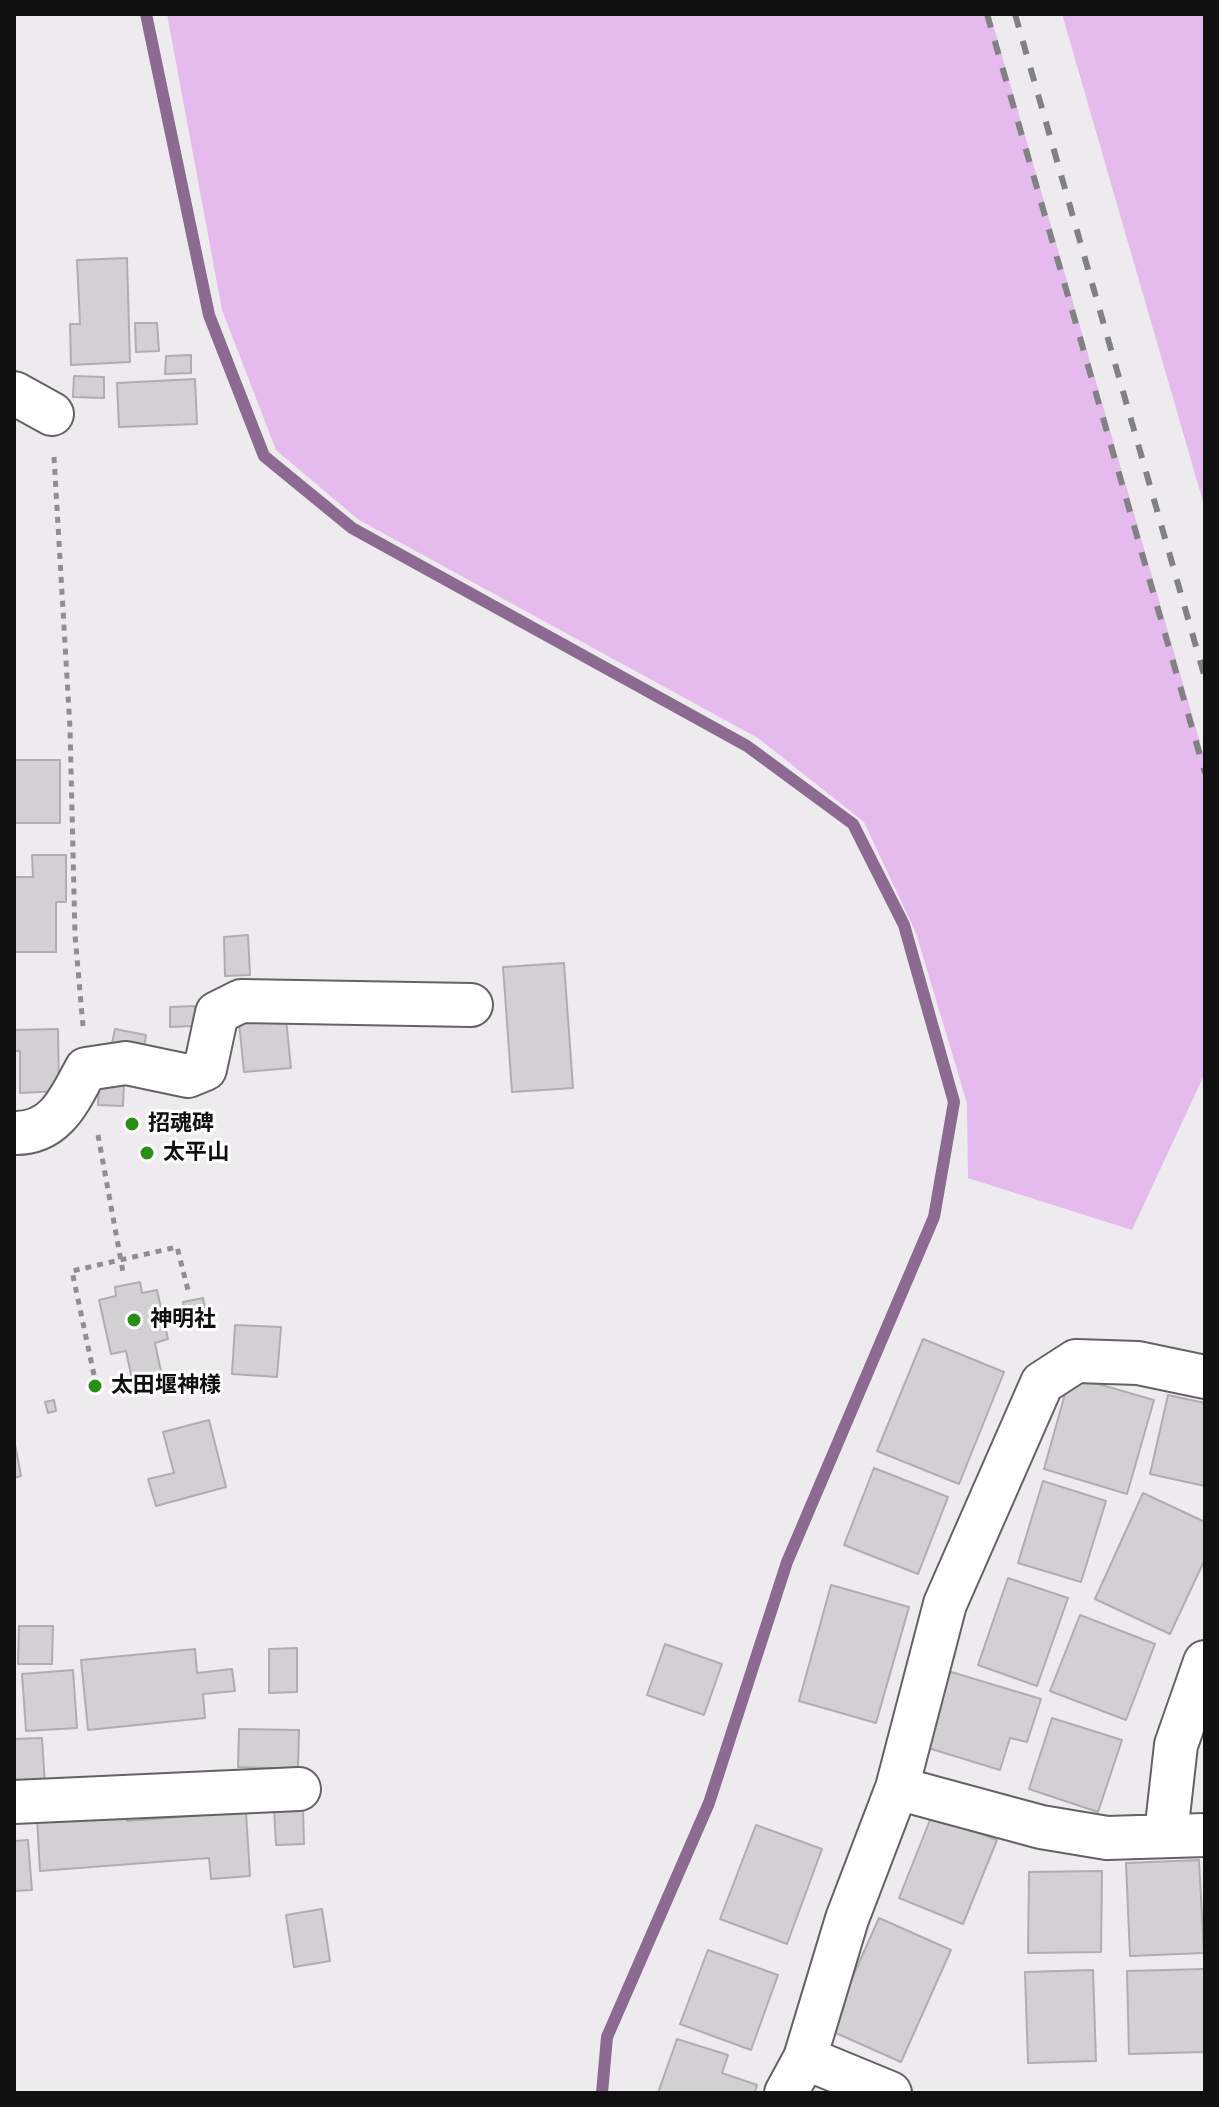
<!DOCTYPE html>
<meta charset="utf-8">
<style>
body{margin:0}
#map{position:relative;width:1219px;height:2107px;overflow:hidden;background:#edebee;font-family:Poppins,sans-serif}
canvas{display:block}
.frame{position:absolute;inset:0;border:16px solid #111011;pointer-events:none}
</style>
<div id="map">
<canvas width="1219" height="2107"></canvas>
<div class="frame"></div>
</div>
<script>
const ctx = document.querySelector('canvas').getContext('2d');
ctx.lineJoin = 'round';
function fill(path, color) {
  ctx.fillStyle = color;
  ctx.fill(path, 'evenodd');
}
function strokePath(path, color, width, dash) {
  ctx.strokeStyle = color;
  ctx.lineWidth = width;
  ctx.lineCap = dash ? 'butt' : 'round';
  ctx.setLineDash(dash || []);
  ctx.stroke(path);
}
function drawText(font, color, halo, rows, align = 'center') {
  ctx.font = font + ' Poppins,"Noto Sans JP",sans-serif';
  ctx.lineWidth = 6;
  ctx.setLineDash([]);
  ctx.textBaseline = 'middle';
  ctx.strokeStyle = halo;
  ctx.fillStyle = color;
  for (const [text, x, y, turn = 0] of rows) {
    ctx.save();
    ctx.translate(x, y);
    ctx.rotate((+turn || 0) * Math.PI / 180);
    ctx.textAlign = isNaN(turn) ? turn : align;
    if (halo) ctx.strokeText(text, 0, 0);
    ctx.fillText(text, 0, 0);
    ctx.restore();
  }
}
const green = new Path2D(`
 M 167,14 L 990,14 L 1205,760 L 1205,1073 L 1132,1230 L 968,1178 L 967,1103 L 916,933 L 864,822 L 758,738 L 359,520 L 276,450 L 222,310 Z
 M 1062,14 L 1205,14 L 1205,508 L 1195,474 Z`);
const stream = new Path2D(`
 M 146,14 L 209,315 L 264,456 L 352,528 L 747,746 L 853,824 L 904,925 L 954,1102 L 934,1217 L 787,1562 L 709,1803 L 607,2037 L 602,2093`);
const building = new Path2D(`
 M 127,258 L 130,362 L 71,365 L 70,324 L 80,324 L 77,260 Z
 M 135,323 L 157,323 L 159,351 L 136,352 Z
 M 191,355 L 191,373 L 165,374 L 166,356 Z
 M 74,376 L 104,377 L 104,398 L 73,397 Z
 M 195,379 L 197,424 L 119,427 L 117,383 Z
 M 14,760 L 60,760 L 60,823 L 14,823 Z
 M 32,855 L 66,855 L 66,902 L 56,902 L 56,952 L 14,952 L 14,877 L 33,877 Z
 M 248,935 L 250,975 L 225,976 L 224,937 Z
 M 564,963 L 573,1088 L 512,1092 L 503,967 Z
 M 195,1006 L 195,1026 L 170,1027 L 170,1007 Z
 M 286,1019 L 291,1068 L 244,1072 L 239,1023 Z
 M 58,1029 L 59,1091 L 20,1093 L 20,1051 L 14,1051 L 14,1030 Z
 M 115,1029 L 146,1035 L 142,1059 L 110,1053 Z
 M 99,1082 L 124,1082 L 123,1106 L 98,1105 Z
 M 140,1282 L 142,1293 L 157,1290 L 168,1339 L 155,1343 L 164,1386 L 135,1393 L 126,1351 L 111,1354 L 99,1300 L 116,1296 L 115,1287 Z
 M 203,1298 L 208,1323 L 188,1328 L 183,1302 Z
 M 235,1325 L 281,1327 L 277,1377 L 232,1374 Z
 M 923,1339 L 1004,1372 L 959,1484 L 877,1451 Z
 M 1070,1376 L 1154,1400 L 1127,1494 L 1044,1469 Z
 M 98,1379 L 101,1391 L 91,1393 L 89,1381 Z
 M 1168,1395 L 1205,1403 L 1205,1486 L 1150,1474 Z
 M 54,1400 L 56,1411 L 48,1413 L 45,1402 Z
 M 209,1420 L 226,1487 L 156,1506 L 148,1479 L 174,1473 L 163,1432 Z
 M 15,1444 L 21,1476 L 14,1478 L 14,1445 Z
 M 874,1468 L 948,1497 L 918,1574 L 844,1545 Z
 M 1043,1481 L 1106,1501 L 1081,1582 L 1018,1563 Z
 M 1143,1493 L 1205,1522 L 1205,1559 L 1170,1634 L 1095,1599 Z
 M 1008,1578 L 1068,1598 L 1037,1686 L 978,1665 Z
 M 831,1585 L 909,1607 L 876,1723 L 799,1701 Z
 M 1080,1615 L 1155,1644 L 1126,1720 L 1050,1691 Z
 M 19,1626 L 53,1626 L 52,1664 L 18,1664 Z
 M 665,1644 L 722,1664 L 704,1715 L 647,1695 Z
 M 297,1648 L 297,1692 L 269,1693 L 269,1649 Z
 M 195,1649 L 197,1673 L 232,1669 L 235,1691 L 203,1694 L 205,1718 L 88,1730 L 81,1660 Z
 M 73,1670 L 77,1728 L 26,1731 L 22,1674 Z
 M 948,1671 L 1041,1699 L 1027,1742 L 1010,1738 L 1000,1770 L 925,1747 Z
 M 1052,1718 L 1122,1740 L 1098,1812 L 1029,1789 Z
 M 239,1729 L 299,1730 L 298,1769 L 238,1767 Z
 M 42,1738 L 45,1786 L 14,1788 L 14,1739 Z
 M 303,1808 L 304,1844 L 276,1845 L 274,1809 Z
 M 126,1810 L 127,1821 L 246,1812 L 250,1876 L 211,1879 L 209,1858 L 40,1871 L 37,1817 Z
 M 932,1815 L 997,1840 L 963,1924 L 899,1898 Z
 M 756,1825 L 822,1849 L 787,1944 L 720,1919 Z
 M 28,1840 L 32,1890 L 14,1891 L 14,1841 Z
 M 1199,1860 L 1204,1953 L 1130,1956 L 1126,1863 Z
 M 1102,1871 L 1101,1952 L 1028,1953 L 1029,1872 Z
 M 322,1909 L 330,1961 L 294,1967 L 286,1915 Z
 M 879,1918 L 951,1950 L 901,2062 L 829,2030 Z
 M 708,1950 L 778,1975 L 751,2050 L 680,2024 Z
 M 1204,1969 L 1205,2052 L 1129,2054 L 1127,1971 Z
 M 1093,1970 L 1096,2061 L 1028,2063 L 1025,1972 Z
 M 677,2039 L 728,2055 L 722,2073 L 757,2085 L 755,2093 L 658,2093 Z`);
const path = new Path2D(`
 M 54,457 L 70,728 L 75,935 L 83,1026
 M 98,1135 L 123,1272
 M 94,1375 L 72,1271 L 177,1247 L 189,1294`);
const minor = new Path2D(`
 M 14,393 L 52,414
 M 14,1133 C 55,1134 69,1101 86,1069 L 126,1063 L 188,1076 L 205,1069 L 217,1013 L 241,1001 L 471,1005
 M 897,1788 L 1041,1827 L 1107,1838 L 1205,1835
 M 14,1802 L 299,1789
 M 1166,1834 L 1176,1745 L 1205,1662
 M 786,2093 L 805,2058
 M 890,2093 L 805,2058 L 847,1919 L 897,1788 L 945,1604 L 1042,1383 L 1076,1361 L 1138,1363 L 1205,1377`);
const rail = new Path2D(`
 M 987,14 L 1205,773
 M 1015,14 L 1205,678`);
const markers = [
 [132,1124,8,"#269014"],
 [147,1153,8,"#269014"],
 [134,1320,8,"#269014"],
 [95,1386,8,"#269014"]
];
const poiNames = [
 ["招魂碑",148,1124],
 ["太平山",163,1153],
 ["神明社",150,1320],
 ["太田堰神様",111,1386]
];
fill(green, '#e5baec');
strokePath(stream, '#8c6a92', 12);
fill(building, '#d3d0d3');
strokePath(building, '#b0adb0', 2);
strokePath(minor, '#646264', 46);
strokePath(path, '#8f8e90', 5, [6, 6]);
strokePath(minor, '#fff', 42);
strokePath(rail, '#818082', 6, [14, 14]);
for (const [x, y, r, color] of markers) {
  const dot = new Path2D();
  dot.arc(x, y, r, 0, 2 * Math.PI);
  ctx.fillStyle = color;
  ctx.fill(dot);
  strokePath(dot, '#fff', 3);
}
drawText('bold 22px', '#111011', '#fff', poiNames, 'left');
</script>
